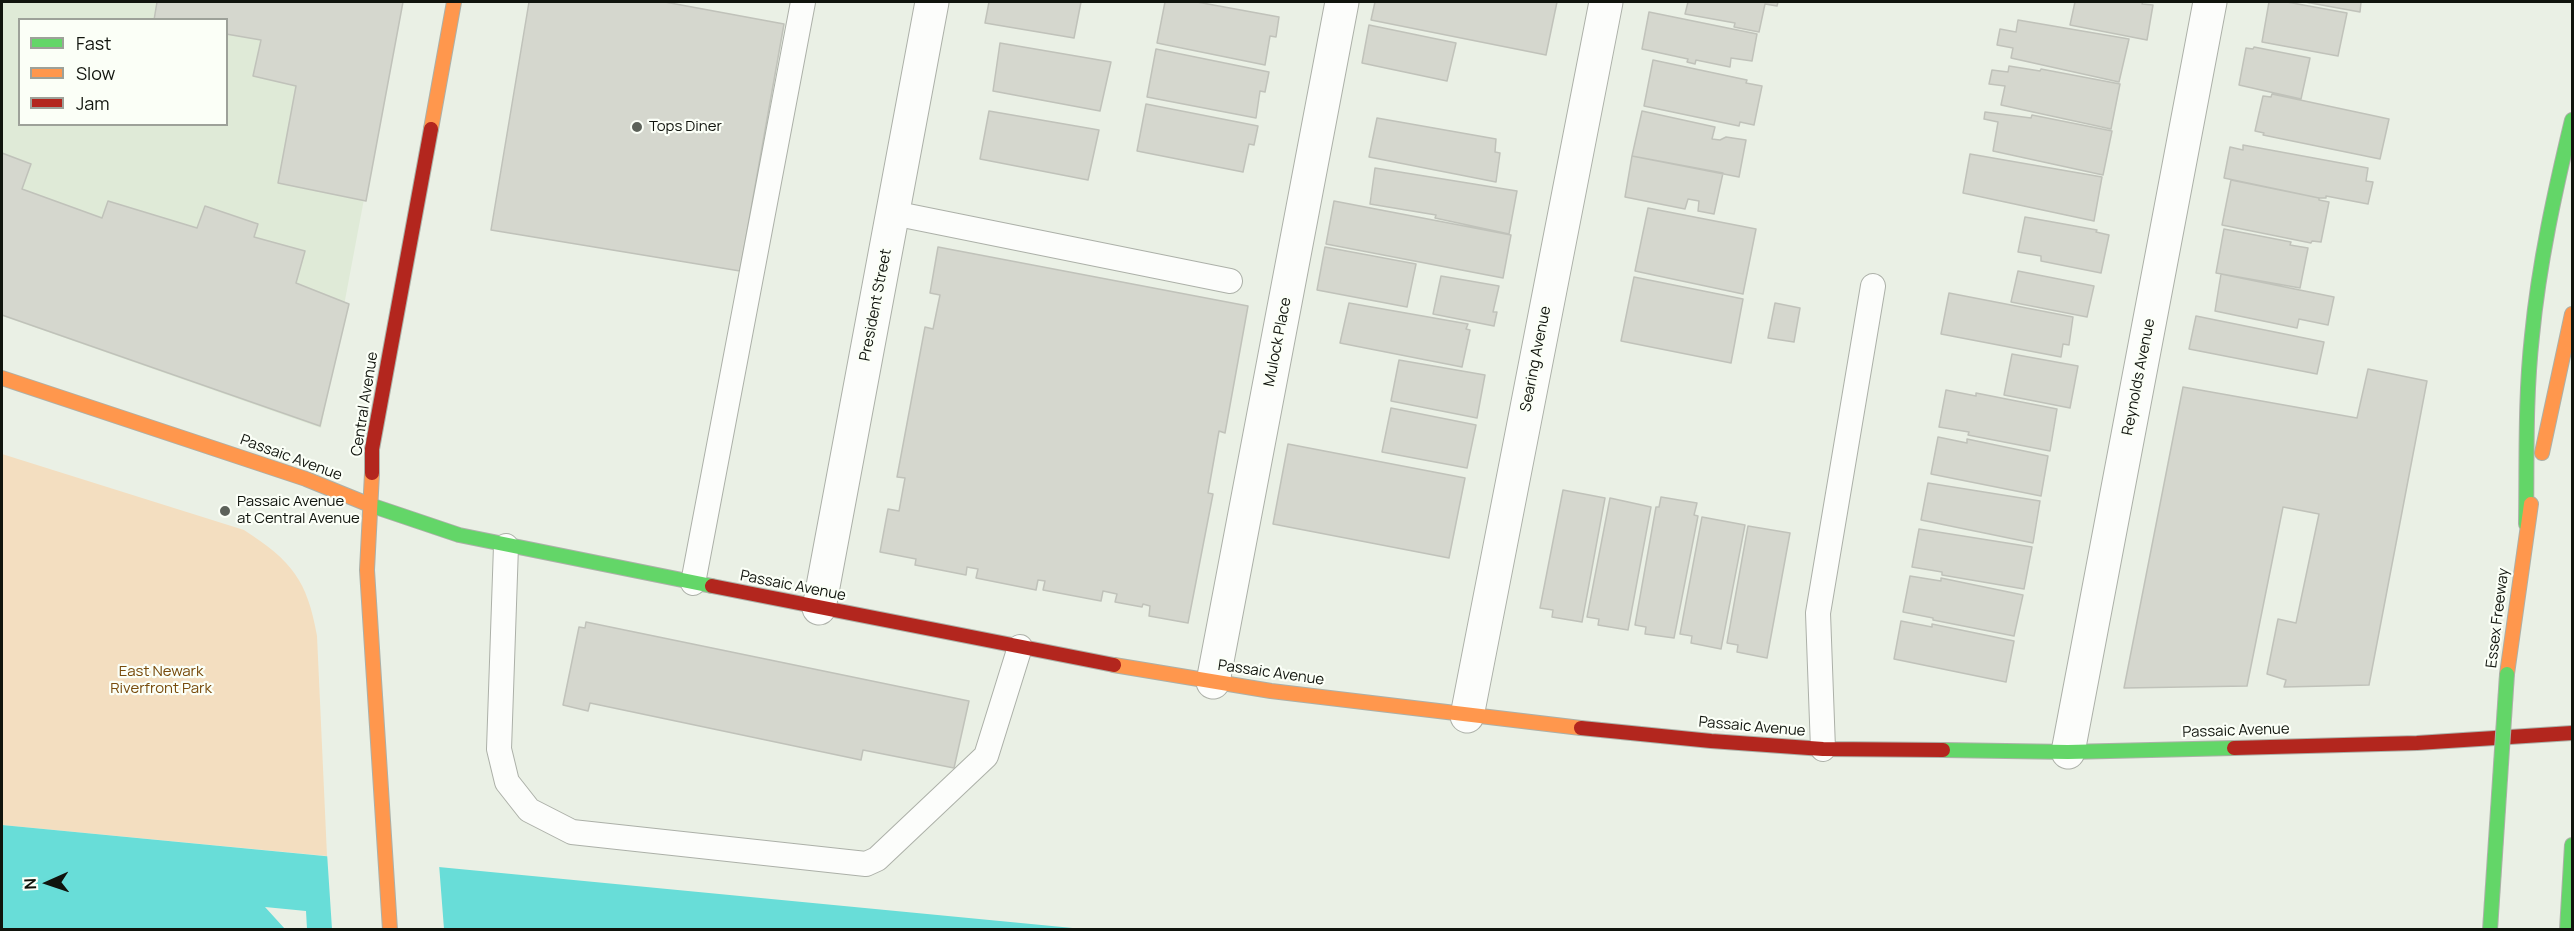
<!DOCTYPE html>
<style>
body{margin:0}
#map{position:relative;width:2574px;height:931px;overflow:hidden;background:#eaf0e5;font-family:Manrope,sans-serif}
canvas{display:block}
.frame{position:absolute;inset:0;border:3px solid #10140d;pointer-events:none}
.legend{position:absolute;left:18px;top:18px;width:210px;height:108px;box-sizing:border-box;background:#fbfff7;border:2px solid #9da199;margin:0;padding:8px 10px;list-style:none;font-size:18px;color:#10140d}
.legend li{display:flex;align-items:center;gap:12px;height:30px}
.legend b{width:30px;border:2px solid #9da199}
.north{position:absolute;left:18px;top:853px;width:60px;height:60px;-webkit-text-stroke:4px #fbfff7;paint-order:stroke;rotate:267deg;font-size:16px;font-weight:700;line-height:24px;text-align:center;color:#10140d}
.north::after{content:'';display:block;margin:auto;width:21px;height:27px;background:#10140d;clip-path:polygon(50% 0,100% 100%,50% 72%,0 100%)}
</style>
<div id="map">
<canvas width="2574" height="931"></canvas>
<div class="frame"></div>
<ul class="legend">
<li><b style="height:8px;background:#63d668"></b>Fast</li>
<li><b style="height:8px;background:#ff974d"></b>Slow</li>
<li><b style="height:8px;background:#b3261e"></b>Jam</li>
</ul>
<div class="north">N</div>
</div>
<script>
const ctx = document.querySelector('canvas').getContext('2d');
ctx.lineJoin = 'round';
function fill(path, color) {
  ctx.fillStyle = color;
  ctx.fill(path, 'evenodd');
}
function strokePath(path, color, width, dash) {
  ctx.strokeStyle = color;
  ctx.lineWidth = width;
  ctx.lineCap = dash ? 'butt' : 'round';
  ctx.setLineDash(dash || []);
  ctx.stroke(path);
}
function drawText(font, color, halo, rows, align = 'center') {
  ctx.font = font + ' Manrope,sans-serif';
  ctx.lineWidth = 4.5;
  ctx.setLineDash([]);
  ctx.textBaseline = 'middle';
  ctx.strokeStyle = halo;
  ctx.fillStyle = color;
  for (const [text, x, y, turn = 0] of rows) {
    ctx.save();
    ctx.translate(x, y);
    ctx.rotate((+turn || 0) * Math.PI / 180);
    ctx.textAlign = isNaN(turn) ? turn : align;
    if (halo) ctx.strokeText(text, 0, 0);
    ctx.fillText(text, 0, 0);
    ctx.restore();
  }
}
const built = new Path2D(`
 M 2,2 L 401,2 L 321,428 L 2,316 ZM 20,20 L 226,20 L 226,124 L 20,124 Z`);
const green = new Path2D(`
 M 2,454 L 244,530 C 292,561 307,580 317,636 L 327,856 L 2,825 Z`);
const water = new Path2D(`
 M 2,825 L 1083,929 L 2,929 Z`);
const pier = new Path2D(`
 M 327,853 L 439,864 L 444,929 L 332,929 Z
 M 265,907 L 306,911 L 307,929 L 285,929 Z`);
const building = new Path2D(`
 M 157,2 L 403,2 L 366,201 L 278,183 L 296,86 L 253,76 L 261,40 L 226,34 L 226,20 L 154,20 Z
 M 529,2 L 665,2 L 784,24 L 740,271 L 491,230 Z
 M 989,2 L 1081,2 L 1074,38 L 985,23 Z
 M 1165,2 L 1197,2 L 1279,17 L 1276,37 L 1270,36 L 1265,65 L 1157,43 Z
 M 1375,2 L 1557,2 L 1546,55 L 1371,20 Z
 M 1688,2 L 1778,2 L 1777,6 L 1765,4 L 1759,32 L 1734,27 L 1735,23 L 1685,14 Z
 M 2075,2 L 2143,2 L 2142,4 L 2153,5 L 2147,40 L 2070,25 Z
 M 2269,2 L 2287,2 L 2347,13 L 2338,56 L 2262,42 Z
 M 2305,2 L 2361,2 L 2360,12 Z
 M 1649,12 L 1757,34 L 1752,61 L 1731,58 L 1730,67 L 1696,60 L 1695,64 L 1687,62 L 1688,59 L 1642,49 Z
 M 2018,20 L 2129,39 L 2119,82 L 2011,58 L 2013,48 L 1997,45 L 2000,29 L 2016,32 Z
 M 1369,25 L 1456,43 L 1447,81 L 1362,63 Z
 M 1000,43 L 1111,62 L 1100,111 L 993,91 Z
 M 2254,47 L 2310,58 L 2301,99 L 2239,85 L 2246,48 L 2253,49 Z
 M 1156,49 L 1269,72 L 1265,92 L 1260,91 L 1256,118 L 1147,97 Z
 M 1653,60 L 1747,80 L 1746,83 L 1762,86 L 1754,125 L 1740,122 L 1739,126 L 1644,106 Z
 M 2009,66 L 2040,71 L 2041,69 L 2120,84 L 2111,129 L 2001,105 L 2005,86 L 1989,84 L 1992,70 L 2008,72 Z
 M 2272,94 L 2389,119 L 2380,159 L 2263,135 L 2264,133 L 2255,131 L 2263,96 L 2271,97 Z
 M 1146,104 L 1258,126 L 1254,145 L 1249,144 L 1243,172 L 1137,151 Z
 M 989,111 L 1099,130 L 1088,180 L 980,159 Z
 M 1642,111 L 1715,127 L 1712,139 L 1720,140 L 1726,137 L 1746,140 L 1739,177 L 1632,156 Z
 M 1985,112 L 2031,118 L 2032,115 L 2112,131 L 2103,175 L 1993,151 L 1998,122 L 1984,119 Z
 M 1377,118 L 1496,139 L 1495,152 L 1500,153 L 1496,182 L 1369,157 Z
 M 2243,145 L 2368,168 L 2366,181 L 2373,182 L 2368,204 L 2326,196 L 2326,198 L 2319,198 L 2224,178 L 2230,147 L 2243,150 Z
 M 2,153 L 31,164 L 22,189 L 102,218 L 108,201 L 197,228 L 205,206 L 258,224 L 254,237 L 305,251 L 296,283 L 349,304 L 320,426 L 2,315 Z
 M 1970,154 L 2102,177 L 2094,221 L 1963,193 Z
 M 1632,156 L 1723,173 L 1714,214 L 1698,211 L 1699,201 L 1688,199 L 1685,209 L 1625,197 Z
 M 1375,168 L 1517,191 L 1509,234 L 1435,218 L 1436,215 L 1370,204 Z
 M 2231,180 L 2319,198 L 2319,200 L 2329,202 L 2321,242 L 2312,241 L 2311,243 L 2222,225 Z
 M 1334,201 L 1511,235 L 1503,278 L 1326,244 Z
 M 1648,208 L 1756,229 L 1743,294 L 1635,271 Z
 M 2025,217 L 2097,230 L 2096,232 L 2109,235 L 2101,273 L 2041,261 L 2041,256 L 2018,252 Z
 M 2224,229 L 2291,242 L 2290,245 L 2308,248 L 2300,288 L 2216,273 Z
 M 938,247 L 1248,306 L 1225,433 L 1219,431 L 1208,493 L 1213,494 L 1188,623 L 1149,616 L 1150,606 L 1143,604 L 1142,607 L 1115,602 L 1117,594 L 1103,591 L 1101,601 L 1043,590 L 1045,581 L 1038,580 L 1036,590 L 976,578 L 978,569 L 967,567 L 966,575 L 915,565 L 916,559 L 880,552 L 888,509 L 899,511 L 905,478 L 897,477 L 925,327 L 933,329 L 940,295 L 930,293 Z
 M 1325,247 L 1416,264 L 1407,307 L 1317,290 Z
 M 2018,271 L 2094,286 L 2087,317 L 2011,302 Z
 M 2221,274 L 2334,297 L 2328,325 L 2299,319 L 2297,328 L 2215,311 Z
 M 1441,276 L 1499,286 L 1493,312 L 1497,312 L 1494,326 L 1433,314 Z
 M 1634,277 L 1743,299 L 1731,363 L 1621,341 Z
 M 1949,293 L 2073,317 L 2069,345 L 2063,344 L 2061,357 L 1941,334 Z
 M 1349,303 L 1468,324 L 1466,329 L 1470,330 L 1462,367 L 1340,343 Z
 M 1775,303 L 1800,308 L 1794,342 L 1768,338 Z
 M 2196,316 L 2324,342 L 2317,374 L 2189,349 Z
 M 2012,354 L 2078,366 L 2070,408 L 2004,395 Z
 M 1399,360 L 1485,375 L 1477,418 L 1391,401 Z
 M 2368,369 L 2427,381 L 2369,685 L 2284,687 L 2286,680 L 2267,674 L 2278,619 L 2296,623 L 2319,514 L 2283,507 L 2247,686 L 2124,688 L 2183,387 L 2357,418 Z
 M 1946,390 L 1976,396 L 1976,393 L 2057,409 L 2050,451 L 1968,435 L 1969,432 L 1939,427 Z
 M 1391,408 L 1476,425 L 1467,468 L 1382,452 Z
 M 1938,437 L 1967,443 L 1967,439 L 2048,456 L 2041,496 L 1931,474 Z
 M 1288,444 L 1465,478 L 1449,558 L 1273,524 Z
 M 1928,483 L 2040,501 L 2033,543 L 1921,520 Z
 M 1563,490 L 1605,498 L 1582,622 L 1552,617 L 1553,610 L 1540,608 Z
 M 1661,497 L 1697,503 L 1694,515 L 1698,516 L 1674,638 L 1645,634 L 1646,627 L 1635,625 L 1656,507 L 1659,507 Z
 M 1610,498 L 1651,507 L 1628,630 L 1598,625 L 1599,619 L 1587,617 Z
 M 1702,517 L 1745,525 L 1721,649 L 1691,643 L 1692,636 L 1680,634 Z
 M 1748,526 L 1790,533 L 1767,658 L 1737,652 L 1738,645 L 1727,643 Z
 M 1919,529 L 2032,547 L 2024,589 L 1942,575 L 1942,572 L 1912,567 Z
 M 1910,576 L 1941,581 L 1941,578 L 2023,595 L 2014,636 L 1933,620 L 1933,618 L 1903,612 Z
 M 1901,621 L 1932,627 L 1932,624 L 2014,641 L 2006,682 L 1894,659 Z
 M 586,622 L 969,701 L 954,768 L 863,750 L 861,760 L 590,703 L 588,711 L 563,705 L 579,627 L 585,628 Z`);
const lane = new Path2D(`
 M 893,213 L 1230,281
 M 506,546 L 499,749 L 507,782 L 529,810 L 572,832 L 866,864 L 877,859 L 986,756 L 1020,647
 M 693,583 L 803,2
 M 1823,749 L 1818,613 L 1873,286`);
const street = new Path2D(`
 M 819,608 L 932,2
 M 1213,682 L 1342,2
 M 1467,716 L 1606,2
 M 2068,752 L 2210,2`);
const fast = new Path2D(`
 M 370,505 L 459,535 L 712,586
 M 2526,524 C 2527,461 2525,399 2532,336 C 2539,263 2555,191 2572,120
 M 1943,750 L 2068,752 L 2234,748
 M 2567,930 L 2572,845`);
const slow = new Path2D(`
 M 431,129 L 454,2
 M 2,378 L 306,479 L 370,505
 M 2542,453 L 2572,314
 M 372,473 L 367,570 L 390,930
 M 1114,665 L 1271,691 L 1581,728
 M 2507,674 L 2531,504`);
const jam = new Path2D(`
 M 372,473 L 372,449 L 431,129
 M 712,586 L 1114,665
 M 1581,728 L 1711,741 L 1823,749 L 1943,750
 M 2234,748 L 2417,743 L 2572,733`);
const fastBridge = new Path2D(`
 M 2490,930 L 2507,674`);
const markers = [
 [637,127,6,"#5c6159"],
 [225,511,6,"#5c6159"]
];
const poiNames = [
 ["Tops Diner",649,127],
 ["Passaic Avenue",237,502],
 ["at Central Avenue",237,519]
];
const streetNames = [
 ["President Street",876,305,-79],
 ["Mulock Place",1278,342,-79],
 ["Searing Avenue",1536,359,-79],
 ["Reynolds Avenue",2139,377,-79],
 ["Central Avenue",365,404,-81],
 ["Passaic Avenue",291,458,20],
 ["Passaic Avenue",793,586,11],
 ["Essex Freeway",2498,618,-83],
 ["Passaic Avenue",1271,673,8],
 ["Passaic Avenue",1752,727,5],
 ["Passaic Avenue",2236,731,-2]
];
const parkNames = [
 ["East Newark",161,672],
 ["Riverfront Park",161,689]
];
fill(built, '#dfead7');
fill(green, '#f3dec0');
fill(water, '#68ddd8');
fill(pier, '#eaf0e5');
fill(building, '#d5d7ce');
strokePath(building, '#c0c2ba', 1.5);
strokePath(lane, '#acb0a8', 26);
strokePath(street, '#acb0a8', 35);
strokePath(fast, '#acb0a8', 16);
strokePath(slow, '#acb0a8', 16);
strokePath(jam, '#acb0a8', 16);
strokePath(lane, '#fcfdfb', 24);
strokePath(street, '#fcfdfb', 33);
strokePath(fast, '#63d668', 14);
strokePath(slow, '#ff974d', 14);
strokePath(jam, '#b3261e', 14);
strokePath(fastBridge, '#acb0a8', 16, []);
strokePath(fastBridge, '#63d668', 14);
for (const [x, y, r, color] of markers) {
  const dot = new Path2D();
  dot.arc(x, y, r, 0, 2 * Math.PI);
  ctx.fillStyle = color;
  ctx.fill(dot);
  strokePath(dot, '#fbfff7', 2);
}
drawText('15px', '#10140d', '#fbfff7', poiNames, 'left');
drawText('15px', '#10140d', '#fbfff7', streetNames);
drawText('15px', '#784b0c', '#fbfff7', parkNames);
</script>
